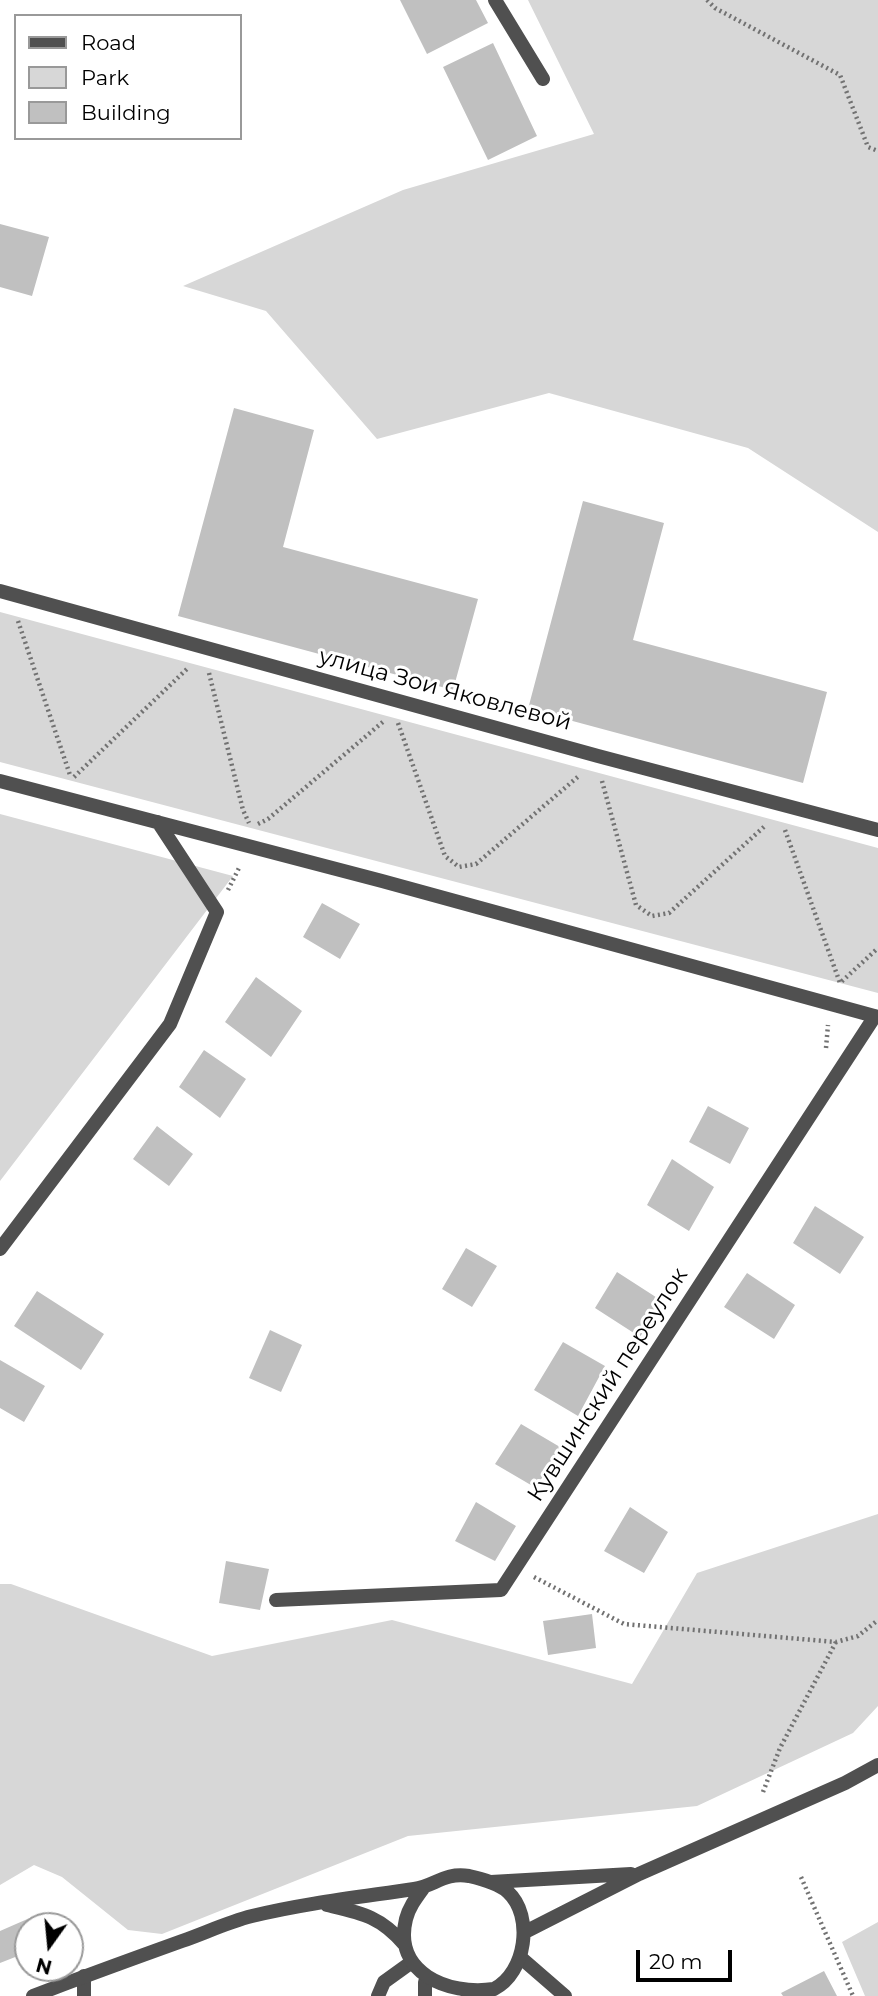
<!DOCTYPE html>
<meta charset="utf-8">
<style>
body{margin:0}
#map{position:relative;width:878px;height:1996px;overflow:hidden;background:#fff;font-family:Montserrat,sans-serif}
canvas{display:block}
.legend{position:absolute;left:14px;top:14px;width:228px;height:126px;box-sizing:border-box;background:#fff;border:2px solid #999;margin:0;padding:9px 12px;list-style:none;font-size:21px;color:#000}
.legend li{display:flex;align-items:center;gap:14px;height:35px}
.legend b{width:35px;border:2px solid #999}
.north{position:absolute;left:14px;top:1912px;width:70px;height:70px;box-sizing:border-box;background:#fff;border:2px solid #999;border-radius:50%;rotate:195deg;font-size:19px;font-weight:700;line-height:28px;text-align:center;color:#000}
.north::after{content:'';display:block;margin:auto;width:24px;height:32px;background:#000;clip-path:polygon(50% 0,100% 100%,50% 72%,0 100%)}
.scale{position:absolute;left:636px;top:1950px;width:96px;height:32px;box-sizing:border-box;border:4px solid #000;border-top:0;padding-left:9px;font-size:21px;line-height:24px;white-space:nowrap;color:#000;-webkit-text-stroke:5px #fff;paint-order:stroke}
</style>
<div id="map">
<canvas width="878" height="1996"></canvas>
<ul class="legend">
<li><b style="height:9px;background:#505050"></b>Road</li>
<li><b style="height:19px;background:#d7d7d7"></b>Park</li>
<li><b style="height:19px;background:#c0c0c0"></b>Building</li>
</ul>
<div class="north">N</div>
<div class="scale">20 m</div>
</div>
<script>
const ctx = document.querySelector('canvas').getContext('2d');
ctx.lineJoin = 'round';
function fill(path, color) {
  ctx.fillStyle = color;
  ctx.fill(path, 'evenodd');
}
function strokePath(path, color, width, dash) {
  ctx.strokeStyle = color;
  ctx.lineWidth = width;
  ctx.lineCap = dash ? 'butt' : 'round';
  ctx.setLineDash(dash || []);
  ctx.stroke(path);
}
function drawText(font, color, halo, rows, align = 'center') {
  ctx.font = font + ' Montserrat,sans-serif';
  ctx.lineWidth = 6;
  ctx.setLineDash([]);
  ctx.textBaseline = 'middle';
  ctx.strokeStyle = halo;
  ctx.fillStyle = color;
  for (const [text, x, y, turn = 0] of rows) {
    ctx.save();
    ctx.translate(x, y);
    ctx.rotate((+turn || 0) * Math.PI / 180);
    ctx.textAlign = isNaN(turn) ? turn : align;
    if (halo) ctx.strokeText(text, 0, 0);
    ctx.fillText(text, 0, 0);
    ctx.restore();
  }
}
const green = new Path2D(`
 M 528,0 L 878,0 L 878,532 L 748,448 L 549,393 L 377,439 L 266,311 L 183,286 L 403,190 L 594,134 Z
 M 0,612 L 878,848 L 878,993 L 0,762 Z
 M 0,814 L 233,876 L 0,1181 Z
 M 878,1514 L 878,1706 L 853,1733 L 697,1806 L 408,1836 L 162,1934 L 128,1930 L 62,1877 L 34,1865 L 0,1885 L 0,1584 L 11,1584 L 212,1656 L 392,1620 L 632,1684 L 697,1573 Z
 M 878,1922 L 878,1996 L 865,1996 L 842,1942 Z`);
const building = new Path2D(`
 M 400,0 L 476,0 L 488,23 L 427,54 Z
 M 493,43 L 537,136 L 488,160 L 443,67 Z
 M 0,224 L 49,237 L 32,296 L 0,287 Z
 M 234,408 L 314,430 L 283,547 L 478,599 L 453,690 L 178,616 Z
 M 583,501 L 664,523 L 633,640 L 827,692 L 803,783 L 528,709 Z
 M 322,903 L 360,924 L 340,959 L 303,937 Z
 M 256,977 L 302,1011 L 271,1057 L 225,1022 Z
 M 204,1050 L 246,1079 L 220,1118 L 179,1087 Z
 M 708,1106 L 749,1128 L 730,1164 L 689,1142 Z
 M 157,1126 L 193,1154 L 169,1186 L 133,1159 Z
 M 672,1159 L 714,1187 L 689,1231 L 647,1205 Z
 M 815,1206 L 864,1237 L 840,1274 L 793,1243 Z
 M 466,1248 L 497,1266 L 472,1307 L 442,1289 Z
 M 617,1272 L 662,1301 L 640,1337 L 595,1308 Z
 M 747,1273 L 795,1305 L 774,1339 L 724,1307 Z
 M 37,1291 L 104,1334 L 81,1370 L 14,1326 Z
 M 270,1330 L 302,1345 L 281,1392 L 249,1378 Z
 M 563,1342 L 605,1366 L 578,1416 L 534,1390 Z
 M 0,1360 L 45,1386 L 24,1422 L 0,1408 Z
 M 521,1424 L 560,1447 L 536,1488 L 495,1464 Z
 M 476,1502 L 516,1526 L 495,1561 L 455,1541 Z
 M 630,1507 L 668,1532 L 644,1573 L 604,1551 Z
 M 226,1561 L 269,1569 L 260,1610 L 219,1603 Z
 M 592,1614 L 596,1648 L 548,1655 L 543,1621 Z
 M 32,1917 L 36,1926 L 28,1926 L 28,1952 L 0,1963 L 0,1931 Z
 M 824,1971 L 837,1996 L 783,1996 L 781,1993 Z`);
const path = new Path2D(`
 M 707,0 L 715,8 L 840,75 L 868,147 L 878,151
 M 18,621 L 70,775
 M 209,673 L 243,810 L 249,823
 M 398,723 L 445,856 L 459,867 L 476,864 L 580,775
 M 74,777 L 189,667
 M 602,781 L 636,905 L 652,916 L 669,913 L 766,825
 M 258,824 L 268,819 L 384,721
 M 785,830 L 840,983 L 878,948
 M 228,890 L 240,866
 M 826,1048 L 828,1025
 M 534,1577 L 624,1624 L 836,1642 L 858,1636 L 878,1620
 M 763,1792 L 780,1748 L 836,1642
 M 801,1877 L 853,1996`);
const lane = new Path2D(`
 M 520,1957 L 565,1996
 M 84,1996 L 84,1976
 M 378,1996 L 384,1982 L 409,1964
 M 425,1996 L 425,1982`);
const street = new Path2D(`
 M 495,0 L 543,79
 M 0,591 L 598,756 L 878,830
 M 0,781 L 382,881 L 878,1017
 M 0,1249 L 170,1024 L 217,912 L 158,822
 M 276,1600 L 501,1590 L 875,1016
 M 491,1882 L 631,1874
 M 327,1905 C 361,1913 380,1916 404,1944
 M 525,1932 L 639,1874 L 845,1783 L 878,1765
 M 33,1996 C 82,1977 132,1959 182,1941 C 205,1933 228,1922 252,1916 C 305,1903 360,1897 414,1889 C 435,1886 444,1872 469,1876 C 482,1879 498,1883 508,1892 C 534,1916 526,1973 494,1989 C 447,1996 393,1972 406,1919 C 409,1907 416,1898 424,1887`);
const streetNames = [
 ["улица Зои Яковлевой",445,690,15],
 ["Кувшинский переулок",608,1385,-57]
];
fill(green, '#d7d7d7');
fill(building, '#c0c0c0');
strokePath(path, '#727272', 4.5, [2, 3.5]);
strokePath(lane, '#505050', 14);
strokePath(street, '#505050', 14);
drawText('23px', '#000', '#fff', streetNames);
</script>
